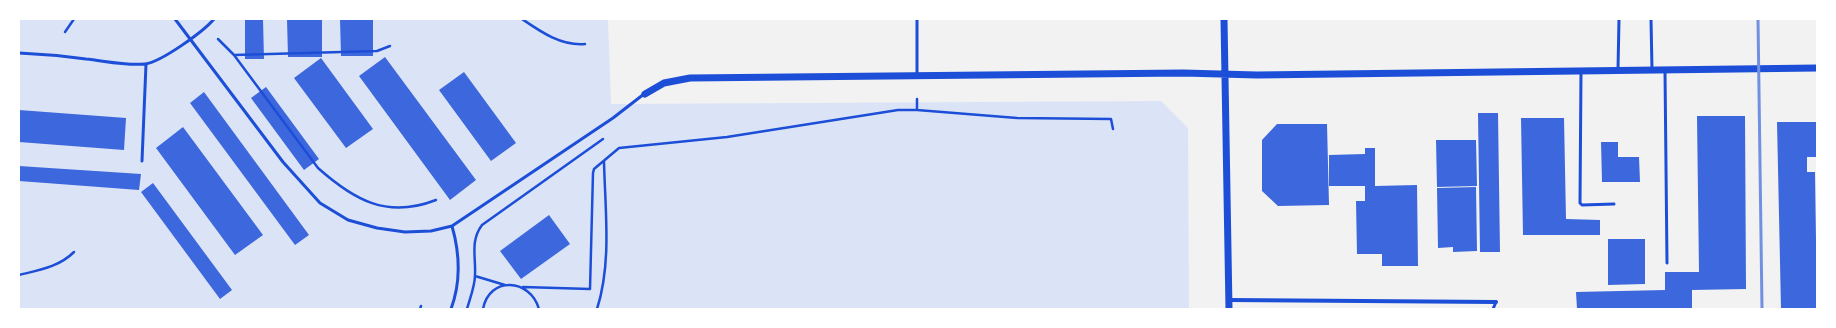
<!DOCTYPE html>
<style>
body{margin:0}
#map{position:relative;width:1836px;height:328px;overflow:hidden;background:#f2f2f2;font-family:Rubik,sans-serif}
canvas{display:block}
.frame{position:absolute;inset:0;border:20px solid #fff;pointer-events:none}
</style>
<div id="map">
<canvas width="1836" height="328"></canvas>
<div class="frame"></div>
</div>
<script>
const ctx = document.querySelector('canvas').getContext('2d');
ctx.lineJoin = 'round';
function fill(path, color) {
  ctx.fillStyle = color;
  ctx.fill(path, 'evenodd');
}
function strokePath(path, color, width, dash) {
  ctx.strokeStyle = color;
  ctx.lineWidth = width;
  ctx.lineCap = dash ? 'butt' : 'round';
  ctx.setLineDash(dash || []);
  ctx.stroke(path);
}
const green = new Path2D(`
 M 19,19 L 608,19 L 611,104 L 1161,101 L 1188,128 L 1189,309 L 19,309 Z`);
const building = new Path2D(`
 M 245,19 L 263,19 L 264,59 L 245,59 Z
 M 287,19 L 322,19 L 322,57 L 288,57 Z
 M 340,19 L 373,19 L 373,56 L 341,56 Z
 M 385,57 L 476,180 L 450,200 L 359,76 Z
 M 321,58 L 373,129 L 346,148 L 294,78 Z
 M 464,72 L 516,143 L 491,161 L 439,90 Z
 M 266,87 L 319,159 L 304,170 L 251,98 Z
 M 204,92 L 309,235 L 295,245 L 190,103 Z
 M 19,110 L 126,118 L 124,150 L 19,142 Z
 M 1478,113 L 1498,113 L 1500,252 L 1480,252 Z
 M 1697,116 L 1745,116 L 1746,289 L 1692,290 L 1692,309 L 1577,309 L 1576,292 L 1665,290 L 1665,272 L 1699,272 Z
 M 1521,118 L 1564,118 L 1566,219 L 1600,220 L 1600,235 L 1523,235 Z
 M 1777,122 L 1817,122 L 1817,157 L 1807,157 L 1807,172 L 1815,172 L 1817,309 L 1781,309 Z
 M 1277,124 L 1327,124 L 1329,205 L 1278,206 L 1262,191 L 1262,140 Z
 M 183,127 L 263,235 L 235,255 L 156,148 Z
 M 1436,140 L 1476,140 L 1477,186 L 1437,187 Z
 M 1601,142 L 1618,142 L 1618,157 L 1639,157 L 1640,182 L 1602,182 Z
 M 1365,148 L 1375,148 L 1375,186 L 1417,185 L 1418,266 L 1382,266 L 1382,254 L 1357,254 L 1356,201 L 1365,201 L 1365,186 L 1329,186 L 1329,155 L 1365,154 Z
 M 19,166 L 141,174 L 139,190 L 19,181 Z
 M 153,183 L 232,290 L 220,299 L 141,192 Z
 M 1476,187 L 1477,251 L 1453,252 L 1453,247 L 1438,248 L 1437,188 Z
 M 549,215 L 570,244 L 521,279 L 500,251 Z
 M 1608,239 L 1645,239 L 1645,284 L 1608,285 Z`);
const path = new Path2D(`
 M 522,19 C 541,32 561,46 585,44
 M 65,32 L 74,19
 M 218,39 L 234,55 L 318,168 C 354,200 387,219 436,200
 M 234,55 L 377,51 L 390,46
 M 917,110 L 917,99
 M 19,275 C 39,270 59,267 74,252
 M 475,276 L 505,285
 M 523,287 L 590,289 L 593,173 L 594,169 L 619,148 L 727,137 L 898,110 L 917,110 L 1017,118 L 1111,119 L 1113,129
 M 420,309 L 421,306
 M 467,309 C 470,298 475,286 475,275 C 476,257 470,241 482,225 L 603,139
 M 483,309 C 489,276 530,278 539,309
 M 597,309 C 612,262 605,210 604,161`);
const service = new Path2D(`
 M 175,19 L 283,162 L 320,203 L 348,220 L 377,228 L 405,232 L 431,231 L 452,226 L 613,118 L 644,94
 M 917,19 L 917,75
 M 1651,19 L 1652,70
 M 19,53 C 42,54 64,56 86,59 C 105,61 126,66 145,64 C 161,62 203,32 214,19
 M 1618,69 L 1619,19
 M 1581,71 L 1580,203 L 1582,205 L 1614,204
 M 1665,71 L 1667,263
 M 142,161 L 146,64
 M 451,309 C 461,282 460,254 452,226
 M 1493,309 L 1496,302`);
const minor = new Path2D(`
 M 1229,300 L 1496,302`);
const tertiary = new Path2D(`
 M 1224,19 L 1229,309
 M 645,94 L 664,83 L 690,78 L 1183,73 L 1257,75 L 1817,68`);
const rail = new Path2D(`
 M 1758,19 L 1762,309`);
fill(green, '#dbe4f7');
fill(building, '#3d67dc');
strokePath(path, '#1d4ed8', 2.5);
strokePath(service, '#1d4ed8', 3);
strokePath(minor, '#1d4ed8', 4);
strokePath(tertiary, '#1d4ed8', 7);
strokePath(rail, '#7290e2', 3);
</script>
